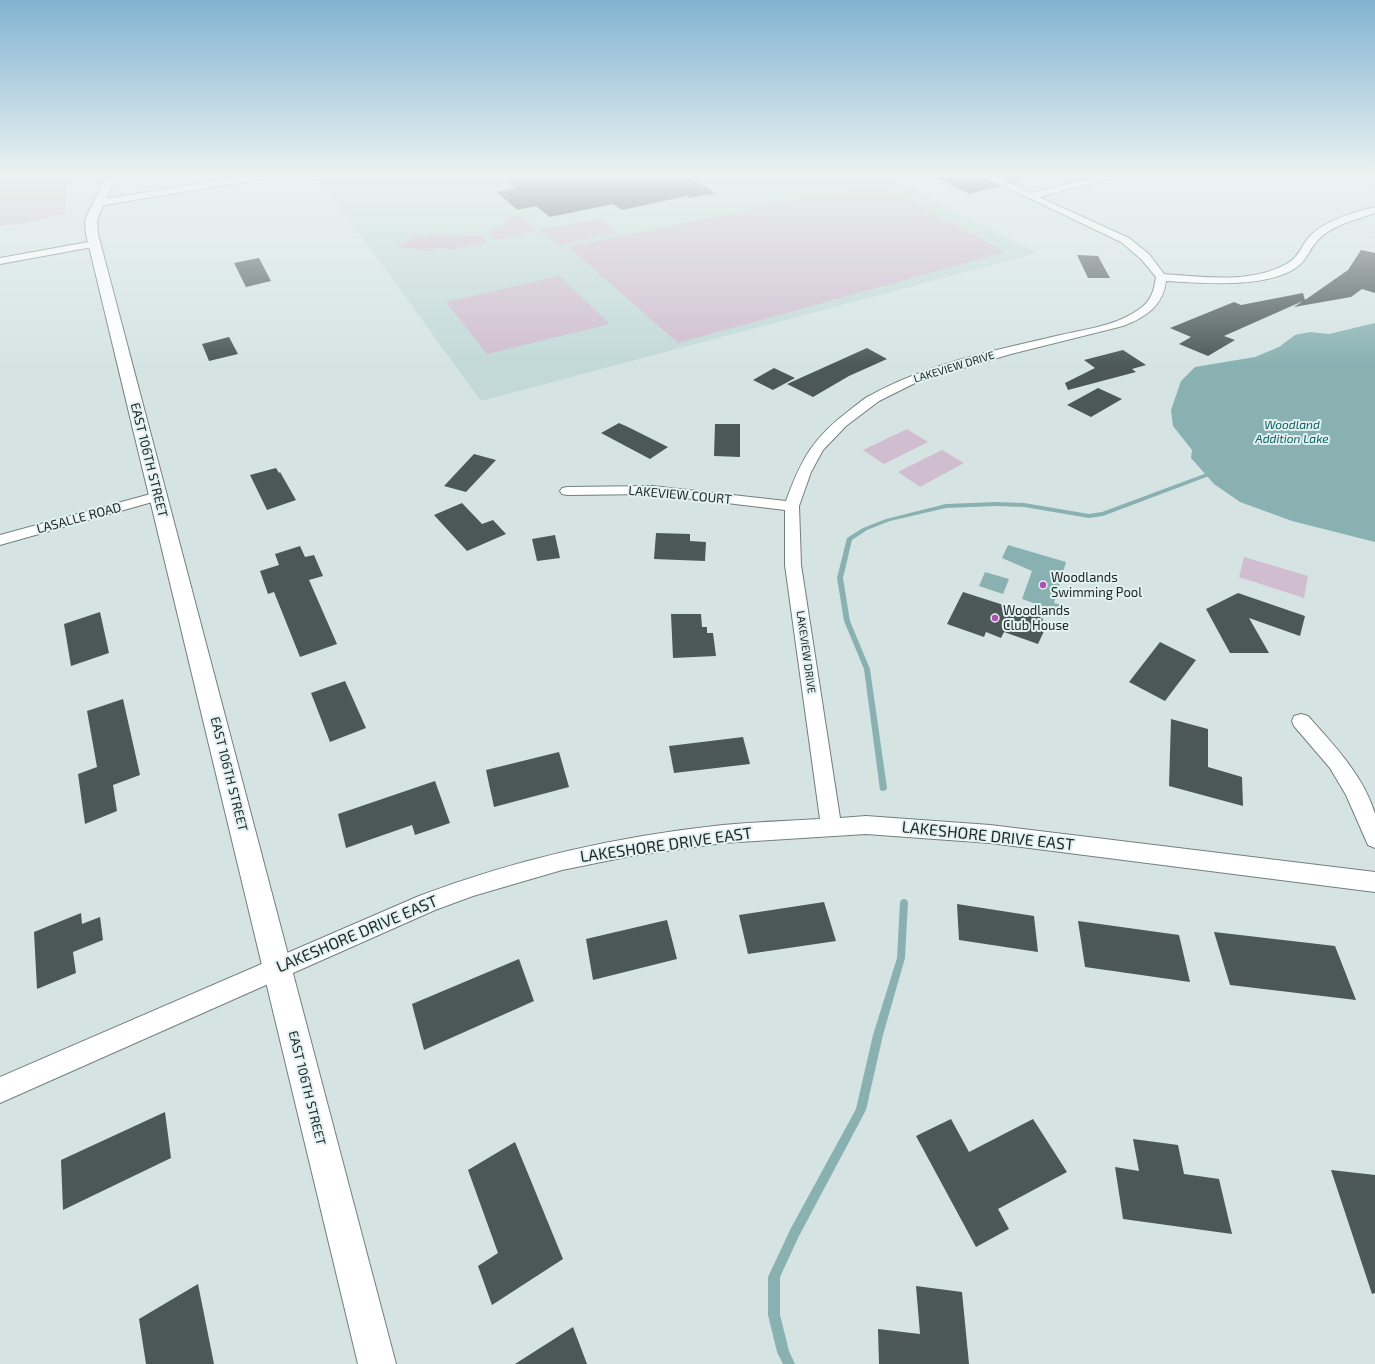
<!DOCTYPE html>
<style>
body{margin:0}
canvas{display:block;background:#d5e4e3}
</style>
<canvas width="1375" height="1364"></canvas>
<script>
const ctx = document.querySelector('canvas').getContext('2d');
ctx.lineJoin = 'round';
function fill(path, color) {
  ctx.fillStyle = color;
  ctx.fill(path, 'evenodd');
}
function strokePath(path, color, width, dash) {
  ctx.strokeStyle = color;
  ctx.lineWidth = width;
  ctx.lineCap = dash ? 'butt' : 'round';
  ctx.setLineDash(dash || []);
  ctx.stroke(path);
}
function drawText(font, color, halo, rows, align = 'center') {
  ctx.font = font + ' "Exo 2",sans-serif';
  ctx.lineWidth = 4;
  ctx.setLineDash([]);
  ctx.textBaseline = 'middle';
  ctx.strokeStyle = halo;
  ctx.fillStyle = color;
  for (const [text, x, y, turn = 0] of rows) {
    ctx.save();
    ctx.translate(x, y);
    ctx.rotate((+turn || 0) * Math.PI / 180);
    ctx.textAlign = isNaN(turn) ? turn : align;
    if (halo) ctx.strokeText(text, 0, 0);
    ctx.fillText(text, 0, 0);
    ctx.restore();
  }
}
const built = new Path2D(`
 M 317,175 L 885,175 L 1037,253 L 481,401 Z`);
const green = new Path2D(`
 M 0,175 L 67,175 L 65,214 L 21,224 L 0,226 Z
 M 877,183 L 1005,252 L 678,343 L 569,247 Z
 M 516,215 L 521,216 L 537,231 L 497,240 L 490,233 L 501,227 L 510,217 Z
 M 601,220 L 616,232 L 559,245 L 538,227 L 554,228 L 586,221 Z
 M 436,234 L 451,237 L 481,235 L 487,242 L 452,250 L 442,248 L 427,251 L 397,247 L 415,236 L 424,238 Z
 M 559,276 L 610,324 L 487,354 L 446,302 Z
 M 907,429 L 928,442 L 884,464 L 863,450 Z
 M 942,450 L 964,463 L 920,487 L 898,472 Z
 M 1244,557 L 1308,576 L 1304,598 L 1239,577 Z`);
const water = new Path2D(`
 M 1375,323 L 1375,542 L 1292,521 L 1240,502 L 1214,484 L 1191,458 L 1192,450 L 1173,426 L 1171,410 L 1181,381 L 1195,367 L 1255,357 L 1279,347 L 1295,335 L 1310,332 L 1329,334 Z
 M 1008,545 L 1066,562 L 1054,603 L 1063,605 L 1061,613 L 1022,599 L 1032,571 L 1002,558 Z
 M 985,572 L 1009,579 L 1003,594 L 979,586 Z`);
const stream = new Path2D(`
 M 1207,473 L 1209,474 L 1209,476 L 1103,516 L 1089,518 L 1024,507 L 996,506 L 946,508 L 890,521 L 867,530 L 852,540 L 843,578 L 850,621 L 870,669 L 887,788 L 886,790 L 883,791 L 880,790 L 864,669 L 844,621 L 837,578 L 847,538 L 863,528 L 886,519 L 946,504 L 996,502 L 1024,503 L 1089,514 L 1102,512 Z
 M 904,899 L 907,900 L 908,903 L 905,958 L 883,1035 L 866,1110 L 799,1236 L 780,1277 L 780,1315 L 789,1351 L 795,1364 L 783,1364 L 777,1352 L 768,1315 L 768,1277 L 791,1228 L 856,1109 L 873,1035 L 897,958 L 900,903 L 901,900 Z`);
const building = new Path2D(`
 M 532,175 L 685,175 L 715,193 L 690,198 L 687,196 L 622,210 L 613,204 L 550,217 L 536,206 L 517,210 L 497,192 L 516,188 L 505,180 Z
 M 929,175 L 980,175 L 980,176 L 1001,186 L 970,194 Z
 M 994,175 L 1021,175 L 1022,181 L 1013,183 Z
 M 1361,250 L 1375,253 L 1375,293 L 1362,289 L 1351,297 L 1294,307 L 1303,301 L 1224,336 L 1235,340 L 1208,356 L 1179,344 L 1191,337 L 1170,328 L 1234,302 L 1241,305 L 1303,293 L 1305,300 L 1348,270 Z
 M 1077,255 L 1098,256 L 1110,278 L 1088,278 Z
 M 259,258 L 271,281 L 246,287 L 234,263 Z
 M 229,337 L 238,354 L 209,361 L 202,344 Z
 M 867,348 L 887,359 L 849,376 L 813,397 L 787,384 Z
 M 1123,350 L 1146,365 L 1132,369 L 1136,372 L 1068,390 L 1065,383 L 1095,368 L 1084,360 Z
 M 774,368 L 795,378 L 773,390 L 753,380 Z
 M 1098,388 L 1122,399 L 1091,417 L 1067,405 Z
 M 619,423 L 628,427 L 668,447 L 650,459 L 601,433 Z
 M 715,424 L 740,424 L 740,457 L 714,456 Z
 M 474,454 L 496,460 L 466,492 L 444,486 Z
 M 276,468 L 279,473 L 280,472 L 296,500 L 267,510 L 250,475 Z
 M 462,503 L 482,524 L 493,520 L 506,534 L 467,551 L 434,515 Z
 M 656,533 L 690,534 L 690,541 L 706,542 L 705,561 L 654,559 Z
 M 555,535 L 560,558 L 537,561 L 532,539 Z
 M 300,546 L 305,557 L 314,555 L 323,576 L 309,580 L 337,644 L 300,657 L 274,592 L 268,594 L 260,571 L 279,565 L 275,554 Z
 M 963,592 L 1041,617 L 1040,618 L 1043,619 L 1040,627 L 1045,629 L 1038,644 L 1004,632 L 1001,638 L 986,632 L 984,637 L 947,624 Z
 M 1238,593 L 1305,616 L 1300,636 L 1249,618 L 1269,653 L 1230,653 L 1206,609 Z
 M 100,612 L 109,653 L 71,666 L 64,624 Z
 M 671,614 L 701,614 L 702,627 L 707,627 L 707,633 L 713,633 L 716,656 L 673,658 Z
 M 1160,642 L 1196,660 L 1165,701 L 1129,682 Z
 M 345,681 L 366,728 L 330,742 L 311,693 Z
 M 123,699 L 140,775 L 113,785 L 117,811 L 85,824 L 78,774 L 97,767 L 87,711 Z
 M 1171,719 L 1208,729 L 1208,767 L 1242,777 L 1243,806 L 1169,786 Z
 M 743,737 L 750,764 L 674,773 L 669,746 Z
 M 559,752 L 569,787 L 494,807 L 486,770 Z
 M 435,781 L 450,823 L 415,835 L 412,825 L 346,848 L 338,814 Z
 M 824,902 L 836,941 L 748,954 L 739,915 Z
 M 957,904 L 1034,916 L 1038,952 L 959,940 Z
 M 81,913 L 82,924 L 100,917 L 103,940 L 73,952 L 76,973 L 37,989 L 34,932 Z
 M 667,920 L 677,959 L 593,980 L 586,939 Z
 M 1078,921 L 1179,935 L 1190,982 L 1085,967 Z
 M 1214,932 L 1335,946 L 1356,1000 L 1230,985 Z
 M 519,959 L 534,1001 L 424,1050 L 412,1004 Z
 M 165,1112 L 171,1158 L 63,1210 L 61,1160 Z
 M 951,1119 L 969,1152 L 1033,1119 L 1067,1172 L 998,1209 L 1009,1229 L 976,1247 L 916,1136 Z
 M 1133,1139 L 1178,1145 L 1184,1174 L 1219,1179 L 1232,1234 L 1123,1219 L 1115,1167 L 1139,1171 Z
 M 515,1142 L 563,1259 L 492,1305 L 478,1266 L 498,1253 L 468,1170 Z
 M 1331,1170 L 1375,1175 L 1375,1293 L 1372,1294 Z
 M 198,1284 L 214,1364 L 146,1364 L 139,1319 Z
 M 916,1286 L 962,1292 L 969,1364 L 879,1364 L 878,1329 L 920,1334 Z
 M 573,1327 L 587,1364 L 515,1364 Z`);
const street = new Path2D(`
 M 252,175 L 269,175 L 265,178 L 99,206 L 94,203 L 99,200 Z
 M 981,175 L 991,175 L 1031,193 L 1104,175 L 1117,175 L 1116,177 L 1039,197 L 1129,238 L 1149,254 L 1164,274 C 1204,277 1252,284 1288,263 C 1299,257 1302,244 1311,235 C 1327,220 1354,212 1375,207 L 1375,213 C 1356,220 1332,225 1318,240 C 1310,248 1307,260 1297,267 C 1267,289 1202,283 1166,281 C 1163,306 1146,317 1123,326 L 1011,354 L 919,381 L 879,401 L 846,426 L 823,450 L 811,472 L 799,506 L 801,565 L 840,818 L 866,816 L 990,825 L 1375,872 L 1375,892 L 990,843 L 866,834 L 723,843 L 631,856 L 562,870 L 473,896 L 435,910 L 0,1103 L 0,1077 L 419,896 C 517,859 619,836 723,825 C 755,822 788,821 820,819 L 785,565 L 785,510 L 652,494 L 567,495 L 562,494 L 560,491 L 562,488 L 567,487 L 652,486 L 786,501 C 802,457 814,437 851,409 C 858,404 864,398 871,395 C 925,365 992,351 1052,337 C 1080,330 1114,327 1138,310 C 1151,302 1154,291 1156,277 L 1141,259 L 1121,242 Z
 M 94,241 L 98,242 L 99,244 L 98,246 L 0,264 L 0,258 Z
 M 158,492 L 163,493 L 165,496 L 163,499 L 0,545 L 0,535 Z
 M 1301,714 L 1308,716 C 1333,744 1364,776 1375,814 C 1375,824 1375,838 1375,848 L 1368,845 L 1346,795 L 1330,768 L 1294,726 L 1292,721 L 1294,716 Z`);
const secondary = new Path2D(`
 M 107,175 L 117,175 L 99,215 L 97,221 L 98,234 L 396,1364 L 358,1364 L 86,234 L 85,221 L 87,215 Z`);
const markers = [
 [1043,585,4,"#b24fb7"],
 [995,618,4,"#b24fb7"]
];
const farStreetnames = [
 ["LAKEVIEW DRIVE",954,367,-17],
 ["LAKEVIEW DRIVE",806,652,82]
];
const farWaternames = [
 ["Woodland",1292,425],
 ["Addition Lake",1292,439]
];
const streetNames = [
 ["EAST 106TH STREET",149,460,76],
 ["LAKEVIEW COURT",680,495,5],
 ["LASALLE ROAD",79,518,-15],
 ["EAST 106TH STREET",229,774,76],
 ["EAST 106TH STREET",307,1088,76]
];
const poiNames = [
 ["Woodlands",1051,578],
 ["Swimming Pool",1051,593],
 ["Woodlands",1003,611],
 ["Club House",1003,626]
];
const nearStreetnames = [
 ["LAKESHORE DRIVE EAST",988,836,6],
 ["LAKESHORE DRIVE EAST",666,845,-8],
 ["LAKESHORE DRIVE EAST",357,934,-23]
];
fill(built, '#c2d9d8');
fill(green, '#d0bdd0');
fill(water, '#8ab1b1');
fill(stream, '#8ab1b1');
fill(building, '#4b5857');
strokePath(street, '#727f7f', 2);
strokePath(secondary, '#727f7f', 2);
fill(street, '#fff');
fill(secondary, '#fff');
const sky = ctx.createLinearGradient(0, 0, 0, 366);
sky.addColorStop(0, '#82b3d2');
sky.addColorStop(0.48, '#ecf3f2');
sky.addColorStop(1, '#ecf3f200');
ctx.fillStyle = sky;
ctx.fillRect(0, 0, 1375, 366);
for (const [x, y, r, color] of markers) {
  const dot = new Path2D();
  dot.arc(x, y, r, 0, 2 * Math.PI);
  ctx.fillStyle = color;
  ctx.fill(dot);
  strokePath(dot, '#e2f1f1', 1.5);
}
drawText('11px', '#222727', '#e2f1f1', farStreetnames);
drawText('italic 12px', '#0f6161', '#e2f1f1', farWaternames);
drawText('13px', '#222727', '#e2f1f1', streetNames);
drawText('13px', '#222727', '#e2f1f1', poiNames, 'left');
drawText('16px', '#222727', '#e2f1f1', nearStreetnames);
</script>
